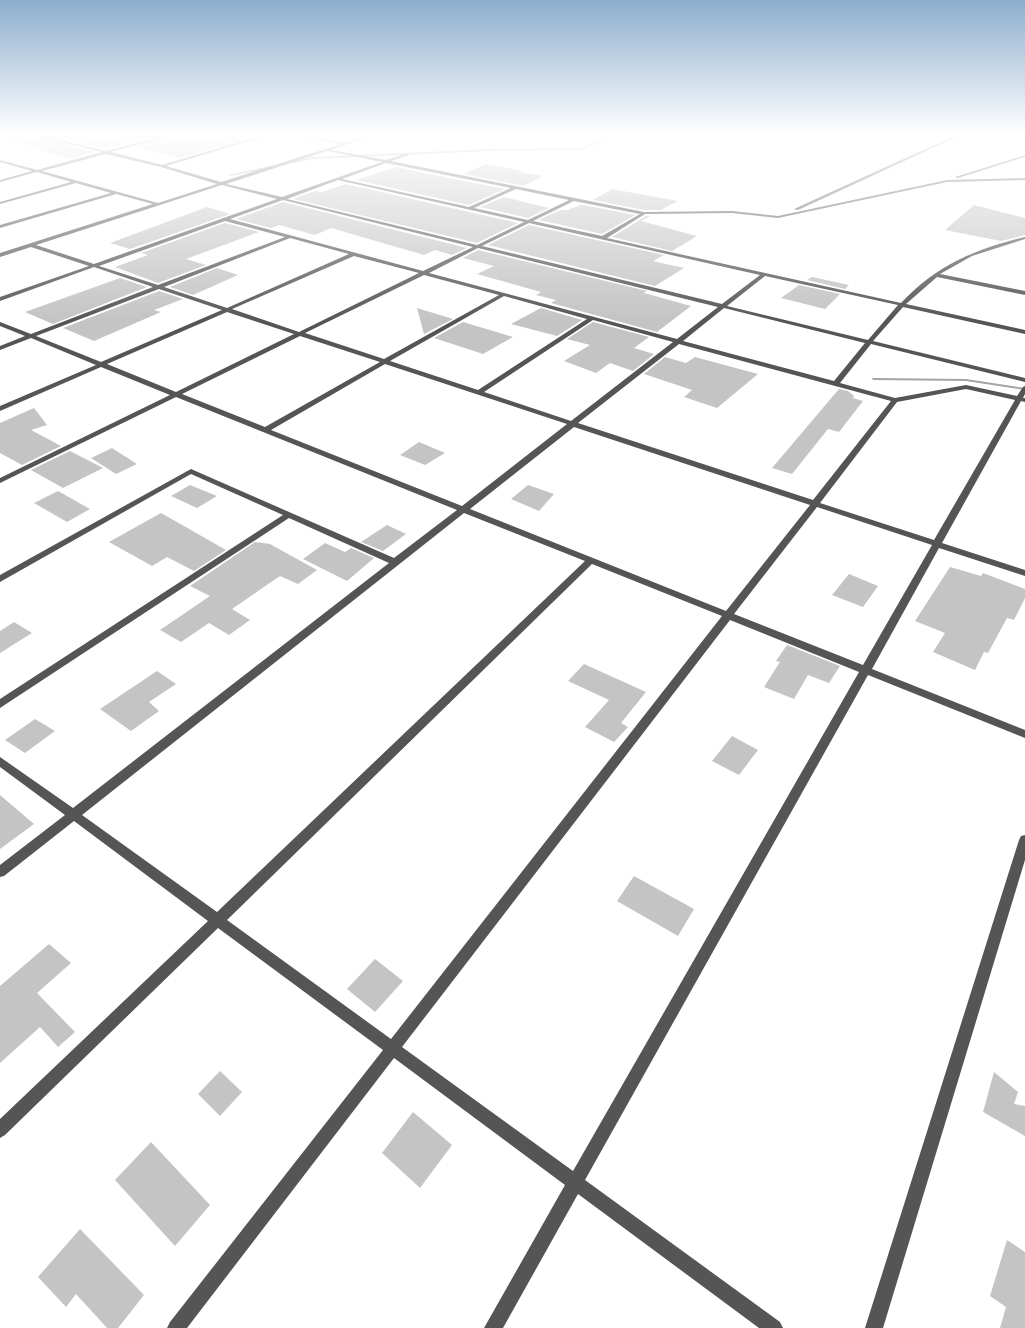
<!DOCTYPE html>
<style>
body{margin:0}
canvas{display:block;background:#fff}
</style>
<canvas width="1025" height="1328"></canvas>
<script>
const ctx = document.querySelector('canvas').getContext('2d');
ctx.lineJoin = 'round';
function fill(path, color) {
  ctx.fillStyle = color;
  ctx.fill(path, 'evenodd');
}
const stream = new Path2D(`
 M 615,134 L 619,134 L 582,150 L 491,151 L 312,159 L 284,165 L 283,164 L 312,157 L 491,149 L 582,148 Z
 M 274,165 L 275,167 L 230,176 L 229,175 Z
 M 872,378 L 966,379 L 1025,388 L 1025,390 L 966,381 L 874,380 L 872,379 Z`);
const building = new Path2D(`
 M 13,134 L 27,134 L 95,152 L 70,159 L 12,140 Z
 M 44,134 L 162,134 L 106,149 Z
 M 179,134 L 243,134 L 244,139 L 178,158 L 135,147 Z
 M 486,164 L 522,171 L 520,172 L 543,176 L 524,186 L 463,174 Z
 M 396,167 L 445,177 L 505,189 L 469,205 L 356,180 Z
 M 346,184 L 518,223 L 477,243 L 293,199 L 315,191 L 322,192 Z
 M 612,189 L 678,201 L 661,210 L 644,210 L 593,200 Z
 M 504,197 L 549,208 L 528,218 L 480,207 Z
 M 283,202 L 467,248 L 452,255 L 435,250 L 424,255 L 331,228 L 315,235 L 279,225 L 271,228 L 236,219 Z
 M 580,205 L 584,205 L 635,215 L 602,234 L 539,220 L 560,210 L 568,210 Z
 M 974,205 L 1025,218 L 1025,235 L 1001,241 L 945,230 Z
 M 207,207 L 230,214 L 130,249 L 110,243 Z
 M 646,216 L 650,216 L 641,221 L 697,236 L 672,251 L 612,237 Z
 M 225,223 L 259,232 L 186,259 L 206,265 L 158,283 L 115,267 L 148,255 L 141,253 Z
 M 529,225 L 664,255 L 653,261 L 684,268 L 655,286 L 488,245 Z
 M 478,250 L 647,291 L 644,293 L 691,306 L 657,332 L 551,303 L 556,300 L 536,295 L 541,292 L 477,274 L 494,266 L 463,258 Z
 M 217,268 L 238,275 L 193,295 L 170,287 Z
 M 812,277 L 849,285 L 845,289 L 807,280 Z
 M 120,278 L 147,287 L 53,324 L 25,312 Z
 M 799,285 L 840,294 L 825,309 L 781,298 Z
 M 159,291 L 183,299 L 154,310 L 161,312 L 94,341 L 63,328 Z
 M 417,308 L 453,319 L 424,334 Z
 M 541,308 L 582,320 L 557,336 L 511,324 Z
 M 463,322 L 513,337 L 483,354 L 434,338 Z
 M 593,322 L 649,337 L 634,348 L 654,354 L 633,371 L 610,363 L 596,373 L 564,361 L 590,345 L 567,339 Z
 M 665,357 L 686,363 L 695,357 L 758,374 L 717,408 L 684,397 L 692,390 L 644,374 Z
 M 839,389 L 848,391 L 854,396 L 853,398 L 863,401 L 839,432 L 828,429 L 792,474 L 772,468 Z
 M 34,408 L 47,425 L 31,430 L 61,446 L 22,465 L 0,453 L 0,423 Z
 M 419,442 L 445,453 L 425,465 L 400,455 Z
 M 112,448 L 137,464 L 116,474 L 91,458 Z
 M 70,451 L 103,468 L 63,488 L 31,470 Z
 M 190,485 L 217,496 L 197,508 L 171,496 Z
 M 528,485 L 554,494 L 539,511 L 511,499 Z
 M 58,491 L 90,509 L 67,522 L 34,503 Z
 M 161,513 L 226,550 L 194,571 L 167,557 L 152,566 L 109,542 Z
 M 387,525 L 406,534 L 383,551 L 361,542 Z
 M 255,542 L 270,544 L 317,570 L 298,584 L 280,576 L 232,609 L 250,620 L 229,635 L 209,623 L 181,642 L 160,630 L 210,596 L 190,586 Z
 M 325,543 L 345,552 L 351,548 L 374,558 L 347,581 L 303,559 Z
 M 950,567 L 981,576 L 983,573 L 1025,589 L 1025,598 L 1014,620 L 1007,618 L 988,653 L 984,652 L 975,670 L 933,652 L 945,633 L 915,621 Z
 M 849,574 L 878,586 L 863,607 L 832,595 Z
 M 14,622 L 32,633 L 0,653 L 0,631 Z
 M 787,645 L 840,666 L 829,683 L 808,675 L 794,699 L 764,687 L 780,662 L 776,661 Z
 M 584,664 L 646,692 L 621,723 L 628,727 L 614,742 L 585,727 L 609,700 L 568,681 Z
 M 157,671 L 176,684 L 149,702 L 159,711 L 131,731 L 100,709 Z
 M 35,719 L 55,731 L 25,753 L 5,740 Z
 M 732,736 L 758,750 L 739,775 L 712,761 Z
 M 0,795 L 34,824 L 0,849 Z
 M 634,876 L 694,909 L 678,936 L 617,901 Z
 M 49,944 L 71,963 L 37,993 L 75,1032 L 58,1047 L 40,1027 L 0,1063 L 0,986 Z
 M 375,959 L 403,981 L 375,1012 L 347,989 Z
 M 220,1071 L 242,1092 L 220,1116 L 198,1094 Z
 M 994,1072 L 1018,1092 L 1014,1104 L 1025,1106 L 1025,1136 L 983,1112 Z
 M 413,1112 L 452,1145 L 420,1188 L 382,1153 Z
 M 151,1142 L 210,1205 L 175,1246 L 115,1180 Z
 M 80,1229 L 144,1295 L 118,1328 L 107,1328 L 76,1294 L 66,1307 L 38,1277 Z
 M 1007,1240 L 1025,1252 L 1025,1328 L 1000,1328 L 1006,1307 L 990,1296 Z`);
const street = new Path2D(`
 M 29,134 L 36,134 L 106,151 L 170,134 L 177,134 L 111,152 L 162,165 L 266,134 L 272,134 L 166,166 L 221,182 L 341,144 L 296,134 C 311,134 334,143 347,142 C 357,141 366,134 377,134 L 331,150 L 386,160 L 408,153 L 409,155 L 391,161 L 644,212 L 732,211 L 778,216 L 947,180 L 1025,178 L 1025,180 L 947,182 L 778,218 L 732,213 L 645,214 L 607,238 L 901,303 C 937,265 975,249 1025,237 L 1025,239 L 972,256 L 940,274 L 1025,291 L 1025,295 L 937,277 L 906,304 L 1025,330 L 1025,334 L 903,307 L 873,341 L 1025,378 L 1025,382 L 871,344 L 840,383 L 895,398 L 966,385 L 1017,396 L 1023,387 L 1025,386 L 1025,394 L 1023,398 L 1025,398 L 1025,402 L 1021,401 L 942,543 L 1025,570 L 1025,576 L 939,548 L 872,669 L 1025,730 L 1025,738 L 868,675 L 585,1180 L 780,1322 L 783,1328 L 759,1328 L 578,1194 L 503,1328 L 484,1328 L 565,1185 L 394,1058 L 187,1328 L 167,1328 L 170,1322 L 383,1050 L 218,928 L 5,1135 L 0,1138 L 0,1119 L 208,921 L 74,821 L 4,876 L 0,877 L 0,865 L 65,815 L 0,767 L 0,757 L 73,808 L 389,563 L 289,518 L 0,708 L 0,699 L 283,515 L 191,474 L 0,582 L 0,575 L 191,469 L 394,558 L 457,510 L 176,397 L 0,483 L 0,478 L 170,395 L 101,367 L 0,411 L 0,406 L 96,365 L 31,338 L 0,350 L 0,346 L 25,336 L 0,326 L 0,322 L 31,334 L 153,287 L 94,267 L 0,301 L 0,297 L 89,266 L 31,247 L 0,257 L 0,253 L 153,204 L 116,194 L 0,228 L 0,225 L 111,193 L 76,183 L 0,204 L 0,202 L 71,182 L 37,172 L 0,182 L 0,180 L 32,171 L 0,162 L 0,160 L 37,170 L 102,152 ZM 327,151 L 382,162 L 282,197 L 226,184 ZM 106,154 L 161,167 L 217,184 L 158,203 L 42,171 ZM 386,163 L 511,188 L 469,207 L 342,179 ZM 338,180 L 524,222 L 477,245 L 287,199 ZM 222,185 L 277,199 L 94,264 L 36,245 ZM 516,189 L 569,200 L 528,220 L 474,208 ZM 283,200 L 473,247 L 423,271 L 230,219 ZM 574,201 L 640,214 L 602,236 L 533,221 ZM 225,221 L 285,237 L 158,285 L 99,266 ZM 529,223 L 760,275 L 722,304 L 482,246 ZM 290,238 L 349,254 L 227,308 L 164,287 ZM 478,248 L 718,307 L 677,339 L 429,273 ZM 354,256 L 419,273 L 299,332 L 232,309 ZM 424,275 L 499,295 L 384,359 L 305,333 ZM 765,276 L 898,305 L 868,340 L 727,306 ZM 159,289 L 222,310 L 101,362 L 36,336 ZM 504,296 L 587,319 L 478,390 L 390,361 ZM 724,308 L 865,343 L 834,381 L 683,341 ZM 227,312 L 294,334 L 176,392 L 107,364 ZM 593,320 L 673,342 L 571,421 L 484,392 ZM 300,336 L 380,362 L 265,427 L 182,394 ZM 679,344 L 891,401 L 813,500 L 578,423 ZM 385,364 L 567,424 L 462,506 L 271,430 ZM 966,389 L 1015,400 L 934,540 L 820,503 L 897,402 ZM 574,427 L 810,505 L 726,611 L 470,509 ZM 817,507 L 932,545 L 863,665 L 734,614 ZM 464,513 L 585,561 L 217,912 L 82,815 ZM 592,564 L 722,616 L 391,1039 L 227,920 ZM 730,620 L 859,672 L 573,1171 L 402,1047 Z
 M 958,134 L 963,134 L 798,210 L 794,209 Z
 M 1025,155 L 1025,157 L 958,178 L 955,177 Z
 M 1025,835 L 1025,860 L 883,1328 L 865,1328 L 1019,840 L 1021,836 Z`);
fill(stream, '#a3a3a3');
fill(building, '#c4c4c4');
fill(street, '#555');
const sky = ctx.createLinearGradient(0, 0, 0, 320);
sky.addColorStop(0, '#8cadcc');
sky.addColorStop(0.42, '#fff');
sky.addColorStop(1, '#ffffff00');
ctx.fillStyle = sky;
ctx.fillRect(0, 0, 1025, 320);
</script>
